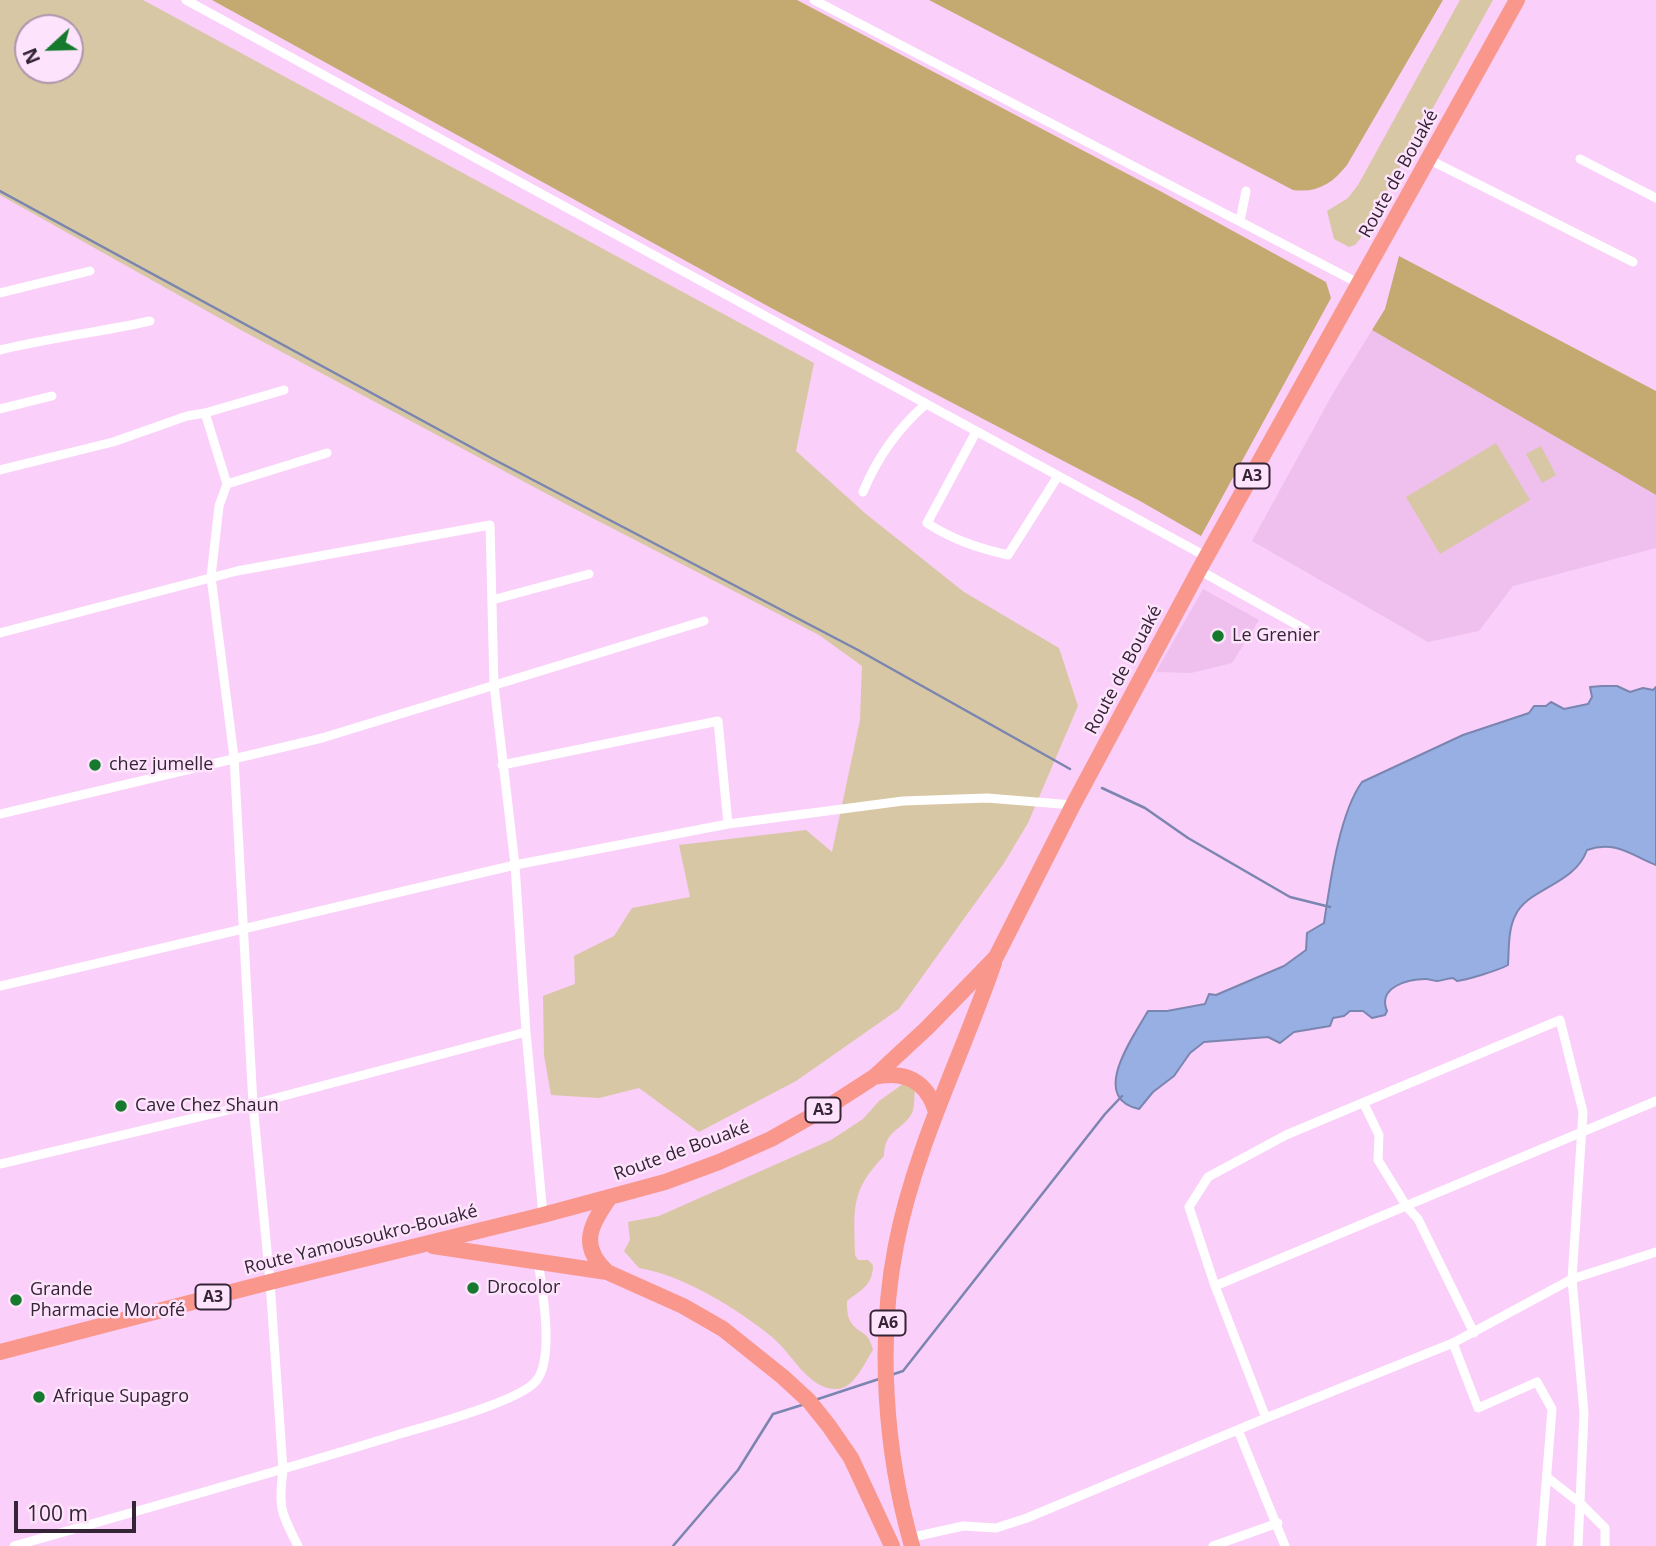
<!DOCTYPE html>
<meta charset="utf-8">
<style>
body{margin:0}
#map{position:relative;width:1656px;height:1546px;overflow:hidden;background:#facff9;font-family:"Open Sans",sans-serif}
canvas{display:block}
.north{position:absolute;left:14px;top:14px;width:70px;height:70px;box-sizing:border-box;background:#fde3fc;border:2px solid #ad97ac;border-radius:50%;rotate:248deg;font-size:19px;font-weight:700;line-height:28px;text-align:center;color:#342435}
.north::after{content:'';display:block;margin:auto;width:24px;height:32px;background:#157a2d;clip-path:polygon(50% 0,100% 100%,50% 72%,0 100%)}
.scale{position:absolute;left:14px;top:1501px;width:122px;height:32px;box-sizing:border-box;border:4px solid #342435;border-top:0;padding-left:9px;font-size:21px;line-height:24px;white-space:nowrap;color:#342435;-webkit-text-stroke:5px #fde3fc;paint-order:stroke}
</style>
<div id="map">
<canvas width="1656" height="1546"></canvas>
<div class="north">N</div>
<div class="scale">100 m</div>
</div>
<script>
const ctx = document.querySelector('canvas').getContext('2d');
ctx.lineJoin = 'round';
function fill(path, color) {
  ctx.fillStyle = color;
  ctx.fill(path, 'evenodd');
}
function strokePath(path, color, width, dash) {
  ctx.strokeStyle = color;
  ctx.lineWidth = width;
  ctx.lineCap = dash ? 'butt' : 'round';
  ctx.setLineDash(dash || []);
  ctx.stroke(path);
}
function drawText(font, color, halo, rows, align = 'center') {
  ctx.font = font + ' "Open Sans",sans-serif';
  ctx.lineWidth = 5;
  ctx.setLineDash([]);
  ctx.textBaseline = 'middle';
  ctx.strokeStyle = halo;
  ctx.fillStyle = color;
  for (const [text, x, y, turn = 0] of rows) {
    ctx.save();
    ctx.translate(x, y);
    ctx.rotate((+turn || 0) * Math.PI / 180);
    ctx.textAlign = isNaN(turn) ? turn : align;
    if (halo) ctx.strokeText(text, 0, 0);
    ctx.fillText(text, 0, 0);
    ctx.restore();
  }
}
const built = new Path2D(`
 M 1372,330 L 1656,495 L 1656,548 L 1513,586 L 1479,631 L 1428,642 L 1252,541 L 1332,395 Z
 M 1203,589 L 1259,620 L 1232,663 L 1191,673 L 1156,672 Z`);
const green = new Path2D(`
 M 0,0 L 143,0 L 814,363 L 796,451 L 866,514 L 964,592 L 1059,648 L 1078,706 L 1028,823 L 1004,863 L 899,1009 L 796,1081 L 699,1132 L 639,1088 L 599,1098 L 551,1095 L 544,1055 L 543,996 L 575,984 L 574,956 L 614,936 L 632,908 L 690,897 L 679,845 L 806,830 L 832,852 L 860,720 L 862,666 L 819,635 L 575,509 L 239,329 L 0,195 ZM 28,28 L 70,28 L 70,70 L 28,70 Z
 M 1460,0 L 1493,0 L 1360,239 L 1355,245 L 1349,247 L 1334,239 L 1327,211 L 1348,198 L 1358,185 Z
 M 1496,443 L 1530,500 L 1440,554 L 1406,497 Z
 M 1541,446 L 1556,475 L 1542,483 L 1526,454 Z
 M 903,1084 L 915,1089 C 914,1096 915,1106 912,1113 C 902,1131 884,1130 884,1156 C 850,1191 854,1209 855,1255 L 858,1260 L 868,1260 L 873,1265 C 873,1285 861,1290 847,1301 C 847,1308 847,1318 852,1324 C 862,1336 868,1330 873,1350 C 865,1362 854,1388 838,1389 C 809,1391 792,1353 772,1337 C 736,1308 685,1276 639,1268 L 624,1251 L 630,1240 L 628,1222 L 659,1216 L 831,1140 L 863,1119 L 879,1101 Z`);
const forest = new Path2D(`
 M 212,0 L 797,0 L 1160,191 L 1326,282 L 1331,298 L 1201,536 L 1140,501 L 773,309 Z
 M 929,0 L 1443,0 L 1347,165 C 1332,184 1317,193 1293,190 Z
 M 1399,256 L 1656,391 L 1656,495 L 1372,330 L 1385,309 Z`);
const water = new Path2D(`
 M 1602,686 L 1617,686 L 1630,692 L 1643,688 L 1653,690 L 1656,687 L 1656,865 C 1631,855 1615,840 1587,850 C 1574,886 1527,888 1515,916 C 1508,930 1509,950 1508,965 C 1499,970 1467,980 1457,981 L 1453,978 C 1447,978 1442,981 1437,981 C 1433,981 1429,979 1426,979 C 1408,979 1377,987 1387,1011 L 1385,1015 L 1372,1018 L 1363,1011 L 1350,1011 L 1344,1016 L 1333,1018 L 1330,1026 L 1294,1032 L 1280,1043 L 1268,1037 L 1204,1042 L 1190,1053 L 1174,1076 L 1153,1092 L 1139,1109 C 1088,1098 1134,1036 1148,1011 L 1167,1011 L 1205,1004 L 1209,994 L 1216,995 L 1284,966 L 1306,950 L 1307,933 L 1324,923 C 1330,883 1339,814 1362,782 L 1463,735 L 1529,713 L 1534,706 L 1546,706 L 1551,702 L 1564,709 L 1588,704 L 1592,697 L 1590,687 Z`);
const stream = new Path2D(`
 M 0,191 L 493,459 L 858,650 L 1070,769
 M 1102,788 L 1145,808 L 1188,838 L 1290,897 L 1330,907
 M 891,1375 L 903,1371 L 1105,1114 L 1122,1096
 M 815,1400 L 882,1378
 M 673,1546 L 738,1470 L 773,1414 L 802,1405`);
const street = new Path2D(`
 M 186,0 L 1207,557
 M 814,0 L 1360,284
 M 1428,159 L 1633,262
 M 1580,159 L 1656,198
 M 1240,221 L 1246,191
 M 0,293 L 90,271
 M 0,350 C 50,338 100,332 150,321
 M 0,409 L 52,396
 M 205,413 L 284,390
 M 976,432 L 927,523 C 953,540 978,548 1008,555 L 1058,476
 M 0,470 L 113,442 L 187,416 L 205,413 L 227,484 L 219,506 L 211,577 L 234,757 L 253,1104 L 270,1282 L 283,1470 C 278,1509 281,1512 298,1546
 M 227,484 L 327,453
 M 863,492 C 877,458 897,429 926,404
 M 1199,570 L 1306,630
 M 492,600 L 589,574
 M 0,633 L 237,571 L 490,525 L 494,685 L 515,865 L 526,1032 L 253,1104 L 0,1164
 M 502,765 L 718,721 L 728,824
 M 0,814 L 322,738 L 704,621
 M 0,986 L 515,865 L 728,824 L 903,801 L 987,798 L 1073,805
 M 526,1032 L 543,1215
 M 1364,1104 L 1379,1135 L 1378,1160 L 1407,1207 L 1418,1219 L 1474,1333
 M 1215,1286 L 1656,1101
 M 1453,1343 L 1478,1408 L 1537,1382 L 1552,1409 L 1541,1546
 M 1266,1418 L 1215,1286 L 1189,1207 L 1208,1177 L 1286,1135 L 1560,1020 L 1583,1112 L 1572,1279 L 1584,1413 L 1578,1546
 M 1238,1430 L 1285,1546
 M 1548,1478 L 1580,1503 L 1605,1528 L 1605,1546
 M 909,1538 L 963,1526 L 996,1528 L 1027,1518 L 1266,1418 L 1453,1343 L 1572,1279 L 1656,1252
 M 14,1546 C 144,1509 274,1473 403,1433 C 431,1425 520,1401 536,1381 C 555,1359 542,1288 538,1261
 M 1213,1546 L 1278,1523`);
const highway = new Path2D(`
 M 874,1077 C 905,1070 927,1081 936,1112
 M 433,1246 L 607,1272 L 683,1306 L 723,1329 L 783,1377 L 809,1401 L 829,1426 L 851,1458 L 892,1546
 M 607,1272 C 578,1245 591,1224 610,1197
 M 0,1352 L 270,1282 L 543,1215 L 665,1182 L 719,1162 L 771,1139 L 826,1108 L 874,1077 L 927,1028 L 996,957 L 1073,805 L 1199,570 L 1517,0
 M 912,1546 C 885,1452 877,1341 896,1245 C 915,1147 962,1056 994,963`);
const markers = [
 [1218,636,7,"#157a2d"],
 [95,765,7,"#157a2d"],
 [121,1106,7,"#157a2d"],
 [473,1288,7,"#157a2d"],
 [16,1300,7,"#157a2d"],
 [39,1397,7,"#157a2d"]
];
const shields = [
 [1252,476,35],
 [823,1110,35],
 [213,1297,35],
 [888,1323,35]
];
const shieldNames = [
 ["A3",1252,476],
 ["A3",823,1110],
 ["A3",213,1297],
 ["A6",888,1323]
];
const streetNames = [
 ["Route de Bouaké",1399,174,-61],
 ["Route de Bouaké",1124,670,-62],
 ["Route de Bouaké",682,1151,-20],
 ["Route Yamousoukro-Bouaké",361,1240,-14]
];
const poiNames = [
 ["Le Grenier",1232,636],
 ["chez jumelle",109,765],
 ["Cave Chez Shaun",135,1106],
 ["Drocolor",487,1288],
 ["Grande",30,1290],
 ["Pharmacie Morofé",30,1311],
 ["Afrique Supagro",53,1397]
];
fill(built, '#efc0ee');
fill(green, '#d7c7a4');
fill(forest, '#c4aa70');
fill(water, '#98afe4');
strokePath(water, '#7a85b0', 2);
strokePath(stream, '#7a85b0', 2.5);
strokePath(street, '#fff', 9);
strokePath(highway, '#f9978d', 16);
for (const [x, y, r, color] of markers) {
  const dot = new Path2D();
  dot.arc(x, y, r, 0, 2 * Math.PI);
  ctx.fillStyle = color;
  ctx.fill(dot);
  strokePath(dot, '#fde3fc', 2.5);
}
for (const [x, y, w] of shields) {
  const box = new Path2D();
  box.roundRect(x - w / 2, y - 12.5, w, 25, 5);
  ctx.fillStyle = '#fde3fc';
  ctx.fill(box);
  strokePath(box, '#342435', 2);
}
drawText('bold 16px', '#342435', null, shieldNames);
drawText('18px', '#342435', '#fde3fc', streetNames);
drawText('18px', '#342435', '#fde3fc', poiNames, 'left');
</script>
